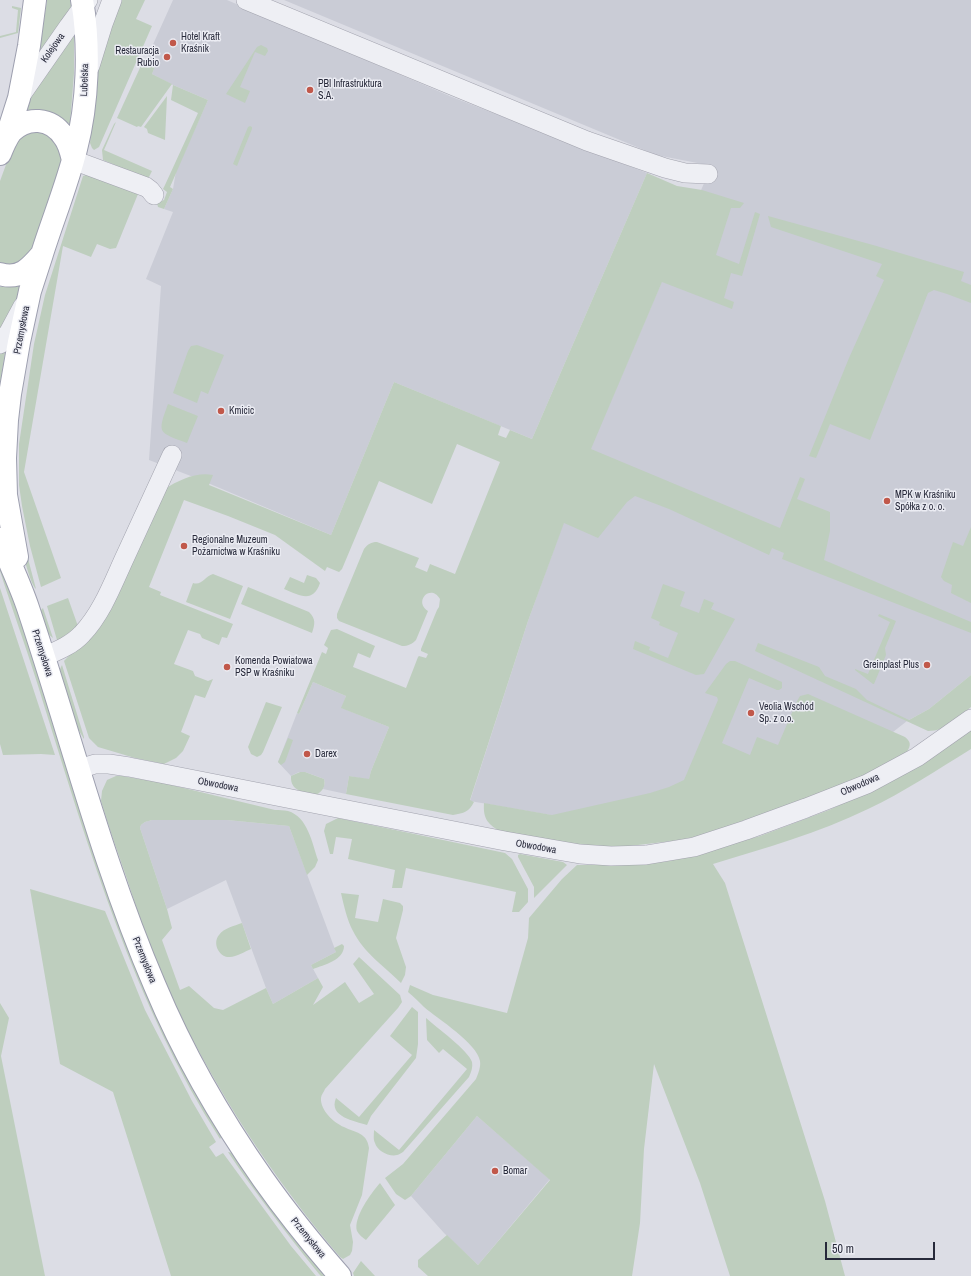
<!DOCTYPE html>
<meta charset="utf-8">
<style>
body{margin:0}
#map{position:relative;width:971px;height:1276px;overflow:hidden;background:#dcdde5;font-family:"Archivo Narrow",sans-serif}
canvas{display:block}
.scale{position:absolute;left:825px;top:1242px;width:110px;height:18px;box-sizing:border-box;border:2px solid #27293a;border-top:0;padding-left:5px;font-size:12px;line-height:14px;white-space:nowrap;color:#27293a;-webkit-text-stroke:3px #ebecf3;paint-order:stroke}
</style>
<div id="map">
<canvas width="971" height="1276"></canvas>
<div class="scale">50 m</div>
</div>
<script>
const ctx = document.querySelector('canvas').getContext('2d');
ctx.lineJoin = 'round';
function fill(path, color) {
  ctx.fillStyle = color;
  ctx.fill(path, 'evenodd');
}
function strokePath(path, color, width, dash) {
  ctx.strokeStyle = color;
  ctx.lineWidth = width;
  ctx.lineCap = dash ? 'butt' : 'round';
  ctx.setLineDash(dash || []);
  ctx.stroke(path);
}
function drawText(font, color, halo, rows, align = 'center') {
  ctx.font = font + ' "Archivo Narrow",sans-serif';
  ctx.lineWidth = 3;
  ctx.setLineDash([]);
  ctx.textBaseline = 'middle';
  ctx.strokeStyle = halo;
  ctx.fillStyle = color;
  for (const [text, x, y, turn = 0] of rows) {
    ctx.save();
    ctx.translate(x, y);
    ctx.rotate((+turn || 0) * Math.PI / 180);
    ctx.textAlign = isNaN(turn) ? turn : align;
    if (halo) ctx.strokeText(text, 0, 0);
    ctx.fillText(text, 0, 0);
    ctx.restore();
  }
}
const built = new Path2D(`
 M 173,0 L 227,0 L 452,97 L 647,173 L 532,439 L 394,382 L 331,535 L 196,478 L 149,460 L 161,286 L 146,279 L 173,212 L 164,209 L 173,189 L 176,171 L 208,100 L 173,85 L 152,74 L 156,64 L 146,60 Z
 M 284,0 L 971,0 L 971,675 L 929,709 L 907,721 L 893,732 L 831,762 L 579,820 L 470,801 L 528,621 L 590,449 L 708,174 L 708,165 L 656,155 Z
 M 313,682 L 346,696 L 342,708 L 389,727 L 371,771 L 369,780 L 349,776 L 346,794 L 323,789 L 325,783 L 324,779 L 319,777 L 305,772 L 299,772 L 291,776 L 278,762 L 297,713 L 299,714 Z
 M 152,820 L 227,820 L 289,826 L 336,952 L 311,965 L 318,978 L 273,1004 L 266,988 L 226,880 L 167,909 L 140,828 L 141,825 L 145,822 Z
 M 477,1116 L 550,1179 L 478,1265 L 444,1233 L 411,1196 Z`);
const green = new Path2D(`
 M 47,0 L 70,0 L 72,11 L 39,54 Z
 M 121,0 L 145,0 L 136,19 L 152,26 L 99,147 L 94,150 L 92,148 L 90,143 L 95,80 L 106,41 Z
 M 12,6 L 21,8 L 18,33 L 0,38 L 0,36 L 16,32 L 18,10 L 12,8 Z
 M 74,31 L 74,73 L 70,124 C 66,122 61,118 57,115 C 47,109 35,109 25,113 L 29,97 Z
 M 261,45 L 267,48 L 268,51 L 265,56 L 255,52 L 240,87 L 250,91 L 245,103 L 226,94 L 257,47 Z
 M 144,59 L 156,64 L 152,74 L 172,84 L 141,127 L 138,126 L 137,127 L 117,118 Z
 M 173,85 L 208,100 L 170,187 L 173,189 L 164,209 L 158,207 L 157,203 L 164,200 L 167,192 L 163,189 L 165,185 L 198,113 L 171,100 Z
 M 167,96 L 165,140 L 148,133 L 147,129 L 144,127 Z
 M 116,122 L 104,150 L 152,171 L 148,179 L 103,160 L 102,150 L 114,124 Z
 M 250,126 L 252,127 L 252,129 L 237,166 L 233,164 L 248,127 Z
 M 34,129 L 57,139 L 62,160 L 59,172 L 31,252 L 21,263 L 0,267 L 0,181 L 11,151 L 23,134 Z
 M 647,173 L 677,186 L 702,190 L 744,203 L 740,208 L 731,208 L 716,255 L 739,264 L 755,212 L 760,214 L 742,276 L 731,273 L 724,298 L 734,302 L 732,309 L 662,282 L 591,449 L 780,528 L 800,477 L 805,479 L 797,499 L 830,512 L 830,531 L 824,560 L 971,622 L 971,633 L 782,559 L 784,553 L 772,548 L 769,555 L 669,509 L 635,496 L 627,502 L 598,538 L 564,523 L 528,621 L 470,800 L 474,802 C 469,812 464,813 453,815 L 346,794 L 349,776 L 369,779 L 371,771 L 389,727 L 341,708 L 346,696 L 313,682 L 299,714 L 297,713 L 322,652 L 326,654 L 328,648 L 324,645 L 331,630 L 337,629 L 375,646 L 370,658 L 358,653 L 353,667 L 406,688 L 418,657 L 419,656 L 426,658 L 428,654 L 421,651 L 421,649 L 437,610 L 439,607 L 440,599 C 431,583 413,601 428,611 L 416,640 C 412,644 408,646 402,646 L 339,621 L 337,618 L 337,614 L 364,549 C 368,544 371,542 377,542 L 419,558 L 415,567 L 427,572 L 430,564 L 455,574 L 500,462 L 457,444 L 432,504 L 379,481 L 342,569 L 339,572 L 327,567 L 325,571 L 275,535 L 228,516 L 184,500 L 149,587 L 161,592 L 160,595 L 233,624 L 227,638 L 222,637 L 219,645 L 202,638 L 200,634 L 188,630 L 174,664 L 193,671 L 195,676 L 208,681 L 213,679 L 205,698 L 195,695 L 181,732 L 190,736 L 183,751 L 176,758 L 164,764 L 135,758 L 98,747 L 89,738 L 64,661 L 83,641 L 165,489 C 179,480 196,472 213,475 L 209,485 L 331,535 L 394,382 L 501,426 L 498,435 L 506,438 L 510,430 L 532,439 Z
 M 89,174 L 138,194 L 116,248 L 110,249 L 97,244 L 91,257 L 63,246 L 24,472 L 61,578 L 41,587 L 30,546 L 22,506 L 19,485 L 19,444 L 34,344 L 45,295 L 83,176 Z
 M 768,216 L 873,245 L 964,272 L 961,281 L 971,285 L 971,303 L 947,294 L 934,290 L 928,293 L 870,440 L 830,424 L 816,458 L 809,456 L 849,358 L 884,280 L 876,276 L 882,264 L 771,227 Z
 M 21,283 L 13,312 L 0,335 L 0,287 Z
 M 197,345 L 224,355 L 208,394 L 201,391 L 197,403 L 173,393 L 188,351 L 191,346 Z
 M 6,347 L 0,384 L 0,352 Z
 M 168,404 L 198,416 L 187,443 C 158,432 157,434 168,404 Z
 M 16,495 L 26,551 L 36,589 C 29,583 19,538 17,526 C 16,516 16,505 16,495 Z
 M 971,527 L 971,603 L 951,593 L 952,585 L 944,581 L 941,577 L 953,542 L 963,546 Z
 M 0,563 L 29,646 L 115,914 L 138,975 L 177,1057 L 222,1136 L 220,1139 C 134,1004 90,853 43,702 C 30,658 14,615 0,571 Z
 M 213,574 L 243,586 L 230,619 L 186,602 L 193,583 C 202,586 205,576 213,574 Z
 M 307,575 L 316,578 L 320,583 C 313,604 299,595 284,589 L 290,577 L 304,583 Z
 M 663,584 L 685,592 L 680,606 L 699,613 L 704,599 L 714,603 L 711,609 L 735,619 L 704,674 L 696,675 L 633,649 L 635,641 L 650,647 L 649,650 L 668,658 L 678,633 L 659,625 L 660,622 L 651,618 Z
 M 248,587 L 309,612 C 316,619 315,624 312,633 L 241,604 Z
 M 0,588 L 55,755 L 41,754 L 3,755 L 0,744 Z
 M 68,598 L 79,629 L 60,640 L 57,640 L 47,606 Z
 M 43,608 L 53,638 C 46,634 41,619 41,610 Z
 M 879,614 L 896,621 L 885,648 L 886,655 L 874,684 L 873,684 L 855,670 L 855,669 L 868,674 L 890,622 L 878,616 Z
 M 758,643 L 819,667 L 825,676 L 856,689 L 867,700 L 909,720 L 929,709 L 971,675 L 971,707 C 957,719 947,731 928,731 L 755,651 Z
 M 730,661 L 735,661 L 782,682 L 782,688 L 779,690 L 777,690 L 749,678 L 722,743 L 750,755 L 757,737 L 778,745 L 797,701 L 800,696 L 808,694 L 905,737 C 911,742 911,745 907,752 L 876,770 L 831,790 L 719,831 L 681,840 L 612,848 L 595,848 L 499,831 C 487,823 483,818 484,803 L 552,815 L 650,793 L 669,787 L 684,780 L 718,700 L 717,697 L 705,693 L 726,664 Z
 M 62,665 L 84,737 L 84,739 L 78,729 L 59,671 Z
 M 266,702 L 282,707 L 263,752 L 261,755 L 257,757 L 251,754 L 248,747 Z
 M 971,729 L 971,749 C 937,770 904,792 868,809 C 819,833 765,848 713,864 L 725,883 L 825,1201 L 845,1276 L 730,1276 L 700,1183 L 654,1064 L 644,1149 L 640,1223 L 632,1276 L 428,1276 L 418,1267 L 418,1260 L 447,1235 L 478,1265 L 550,1180 L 477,1116 L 411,1196 L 405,1200 L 396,1194 L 385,1178 L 403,1164 L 476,1079 C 478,1074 481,1067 480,1061 C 477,1043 438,1019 424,1007 C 419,1002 414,997 408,992 L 410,985 L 433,995 L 507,1013 L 528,938 L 529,918 L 562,879 L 577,865 L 627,865 L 669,861 L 760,836 L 829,810 L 899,777 Z
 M 288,738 L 293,740 L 285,762 L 281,765 L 278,762 Z
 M 300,772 L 305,772 L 324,779 C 326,786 323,791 316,795 C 305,792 290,792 291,776 Z
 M 116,776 L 122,776 L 163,783 L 275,810 C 279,810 284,810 288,811 C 308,817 312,843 318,860 L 315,867 L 307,875 L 289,826 L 227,820 L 152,820 L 145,822 L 141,825 L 140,828 L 167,909 L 172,928 L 162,940 L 180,990 L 189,986 L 214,1008 L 223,1010 L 266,988 L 273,1004 L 318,978 L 323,987 L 313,1005 L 345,982 L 359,1003 L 374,994 L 353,964 L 359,957 L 400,995 L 402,1002 L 398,1008 L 325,1089 C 324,1092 321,1095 321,1098 C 320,1110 334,1123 344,1127 C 355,1133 367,1132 369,1148 L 362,1195 L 350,1225 L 353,1242 L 352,1251 L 350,1255 L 343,1259 L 340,1257 C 273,1178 215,1090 171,996 C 153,958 140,919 127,879 C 118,853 109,828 101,801 L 102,791 L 107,780 Z
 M 338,818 L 505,853 L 512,859 L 528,889 L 528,902 L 519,912 L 512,912 L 516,892 L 406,868 L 402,888 L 392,888 L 395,870 L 348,859 L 352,839 L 336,837 L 333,854 L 330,854 L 324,831 L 326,824 Z
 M 520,854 L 563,862 L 567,865 L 534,898 L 534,887 L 518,857 L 518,855 Z
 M 30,889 L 105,911 L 145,1010 L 192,1101 L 216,1142 L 209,1147 L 216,1157 L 223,1153 L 291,1246 L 316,1276 L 171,1276 L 113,1092 L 60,1064 Z
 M 341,893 L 359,895 L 355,918 L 378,922 L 383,899 L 400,903 L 403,906 L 403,910 L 396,938 L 406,967 L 405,975 L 401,983 C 385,967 363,952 353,931 C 347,920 344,906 341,893 Z
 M 242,923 L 251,949 C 246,951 236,957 230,957 C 219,958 212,943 219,935 C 224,928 234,926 242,923 Z
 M 342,944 L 344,946 C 344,960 324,965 313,969 L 311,965 L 336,952 L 334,948 Z
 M 0,1003 L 9,1018 L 1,1056 L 45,1276 L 0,1276 Z
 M 412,1007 L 418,1012 L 418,1044 L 416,1058 L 371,1116 L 367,1125 C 355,1121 328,1117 336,1098 L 359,1117 L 412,1055 L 390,1036 Z
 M 426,1018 C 436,1027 469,1051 472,1062 C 473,1068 471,1072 469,1077 L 403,1152 C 401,1153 398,1155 397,1155 C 389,1157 377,1151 375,1143 C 373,1139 374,1135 374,1130 L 399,1150 L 467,1069 L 443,1049 L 439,1053 L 427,1040 Z
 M 228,1152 L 232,1153 L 274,1213 L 325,1276 L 321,1276 L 319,1274 C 287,1234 256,1194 228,1152 Z
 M 380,1183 L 395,1205 L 366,1240 C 363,1238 359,1235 357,1231 C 353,1218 371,1193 380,1183 Z
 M 361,1261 L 375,1276 L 354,1276 L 353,1273 Z`);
const minor = new Path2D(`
 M 246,0 L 587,141 L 665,168 L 685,173 L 708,174
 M 90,66 L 103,24 L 112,0
 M 21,95 L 69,26 L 88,0
 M 73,160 L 146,187 L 150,190 L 154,195
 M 0,344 L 9,332 L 23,306
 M 43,657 C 57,651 72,645 82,634 C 102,613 113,583 125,557 C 141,523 156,489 172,455
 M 79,769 L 95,764 L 109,764 L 129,767 L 505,841 L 580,854 L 611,856 L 646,855 L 694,847 L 746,830 L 806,808 L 867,784 L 917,757 L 971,719`);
const major = new Path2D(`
 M 6,139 L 19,98 L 29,46 L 35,0
 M 0,154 C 3,146 6,139 11,132 C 27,116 51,117 64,137 C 69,143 71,152 73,160
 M 0,274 C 20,280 30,268 42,254 C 53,219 67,185 76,149 C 88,103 90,47 82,0
 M 0,539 C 9,562 20,584 28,608 C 70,733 102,863 155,986 C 183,1053 221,1119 263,1179 C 287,1213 313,1245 340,1276
 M 17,557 L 6,495 L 5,458 L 7,420 L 10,394 L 19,342 L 30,291 L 42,254`);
const markers = [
 [173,43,4,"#c1584a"],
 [167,57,4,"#c1584a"],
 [310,90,4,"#c1584a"],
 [221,411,4,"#c1584a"],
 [887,501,4,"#c1584a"],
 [184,546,4,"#c1584a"],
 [927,665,4,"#c1584a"],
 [227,667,4,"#c1584a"],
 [751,713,4,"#c1584a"],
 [307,754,4,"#c1584a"],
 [495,1171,4,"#c1584a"]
];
const poiNames = [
 ["Hotel Kraft",181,37],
 ["Kraśnik",181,49],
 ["Restauracja",159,51,"right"],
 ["Rubio",159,63,"right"],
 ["PBI Infrastruktura",318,84],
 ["S.A.",318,96],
 ["Kmicic",229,411],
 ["MPK w Kraśniku",895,495],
 ["Spółka z o. o.",895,507],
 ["Regionalne Muzeum",192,540],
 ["Pożarnictwa w Kraśniku",192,552],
 ["Komenda Powiatowa",235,661],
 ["PSP w Kraśniku",235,673],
 ["Greinplast Plus",919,665,"right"],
 ["Veolia Wschód",759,707],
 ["Sp. z o.o.",759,719],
 ["Darex",315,754],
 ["Bomar",503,1171]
];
const streetNames = [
 ["Kolejowa",53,48,-55],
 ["Lubelska",85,80,-88],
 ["Przemysłowa",22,330,-79],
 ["Przemysłowa",42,653,72],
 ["Obwodowa",218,785,11],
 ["Obwodowa",860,785,-24],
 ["Obwodowa",536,847,10],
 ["Przemysłowa",144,960,68],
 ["Przemysłowa",308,1238,51]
];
fill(built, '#caccd6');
fill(green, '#becebe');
strokePath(minor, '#a2a3ae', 20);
strokePath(major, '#9d9faf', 24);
strokePath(minor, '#eeeff4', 19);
strokePath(major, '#fff', 22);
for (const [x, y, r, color] of markers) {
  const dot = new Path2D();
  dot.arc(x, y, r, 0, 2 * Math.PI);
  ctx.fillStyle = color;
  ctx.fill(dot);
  strokePath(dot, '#ebecf3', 1.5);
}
drawText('10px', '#27293a', '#ebecf3', poiNames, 'left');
drawText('10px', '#27293a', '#ebecf3', streetNames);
</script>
